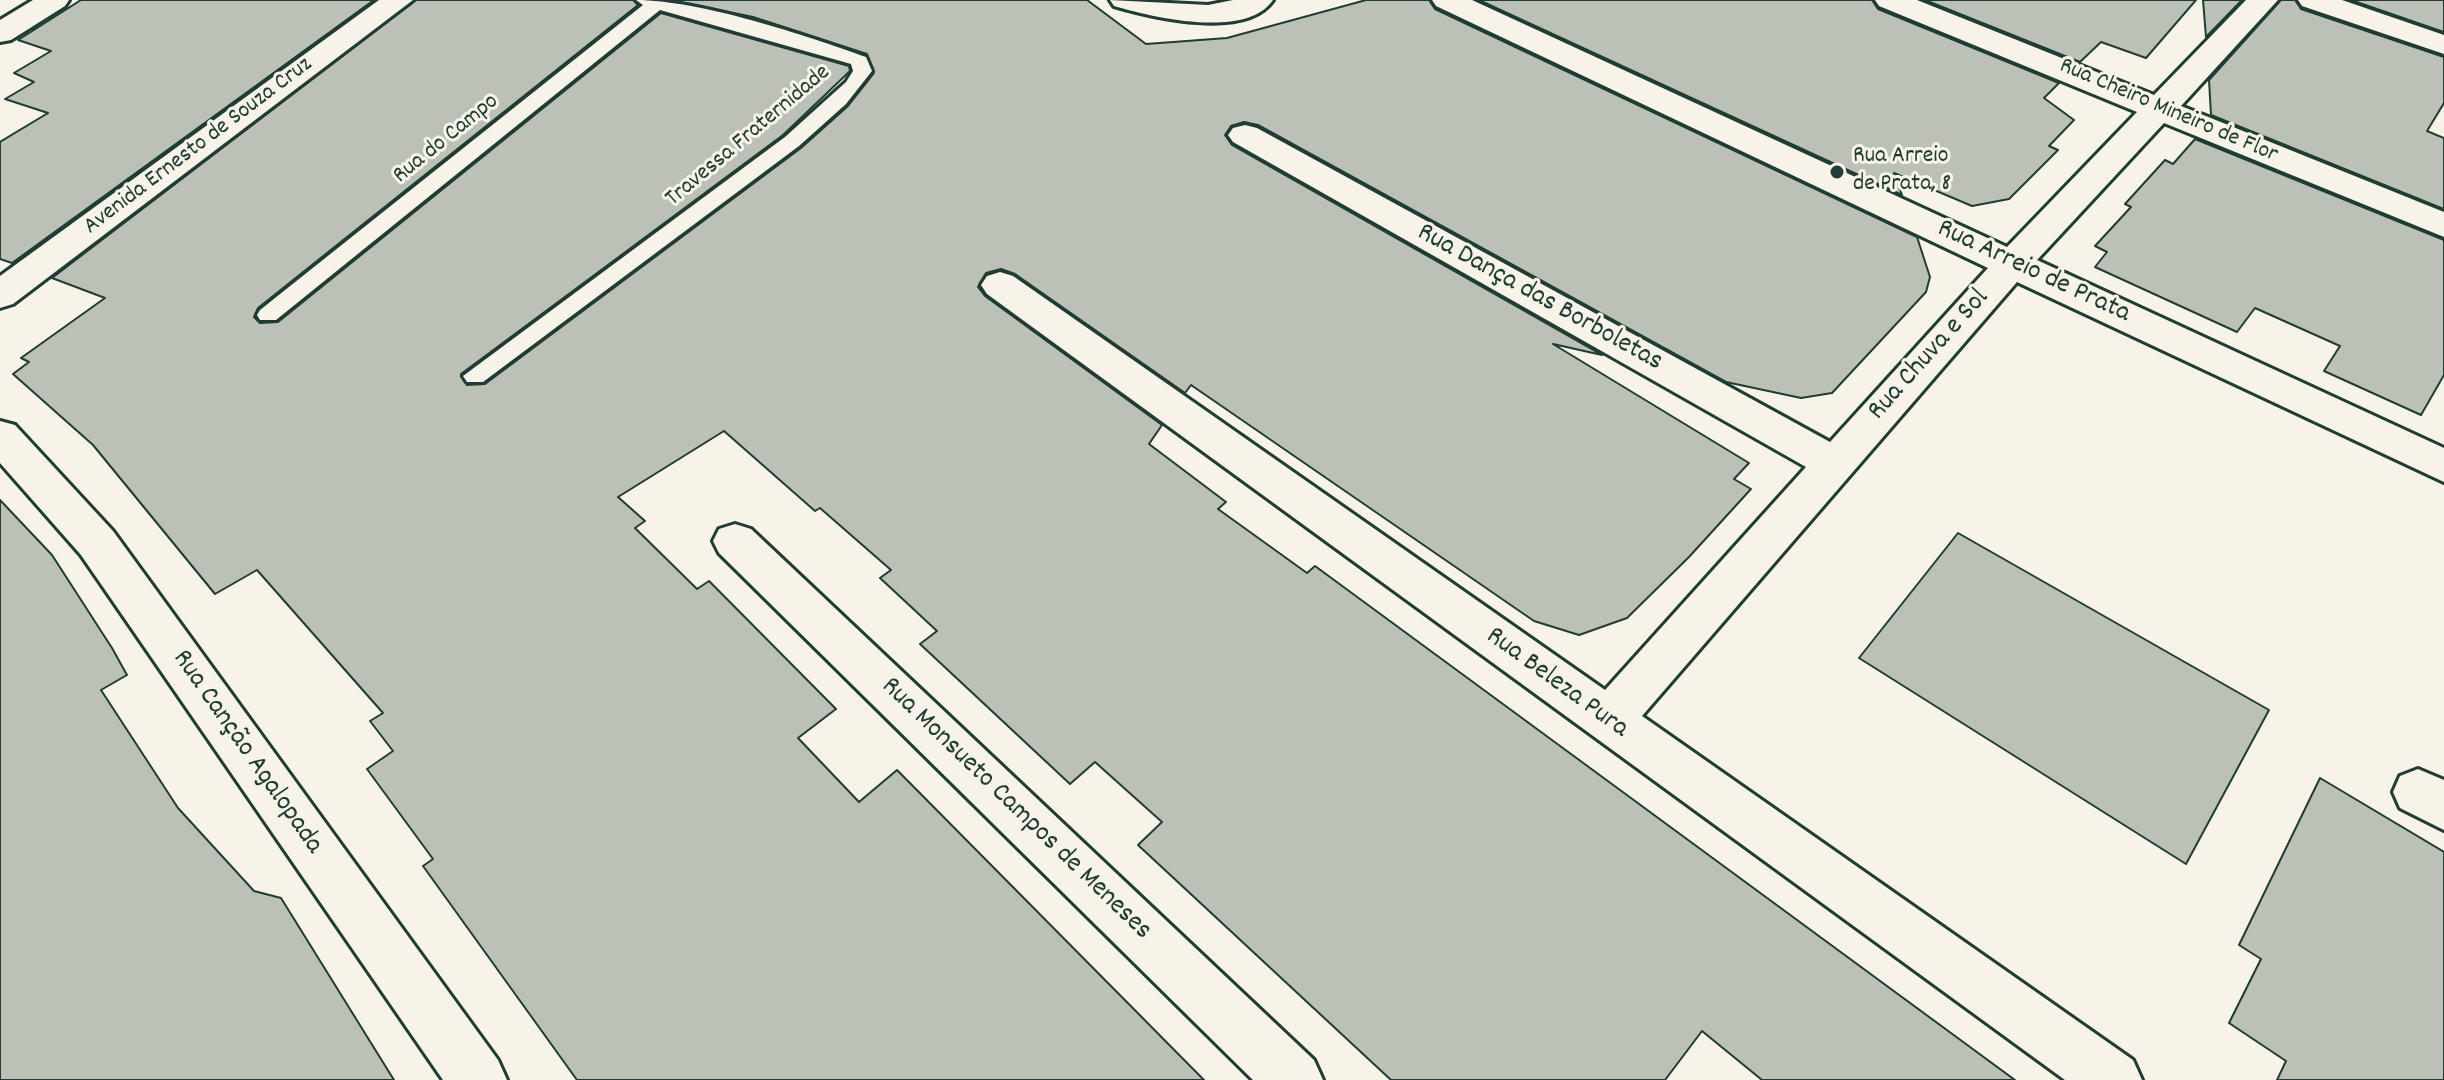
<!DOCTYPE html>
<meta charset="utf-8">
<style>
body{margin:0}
canvas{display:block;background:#f7f3e8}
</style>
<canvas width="2444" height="1080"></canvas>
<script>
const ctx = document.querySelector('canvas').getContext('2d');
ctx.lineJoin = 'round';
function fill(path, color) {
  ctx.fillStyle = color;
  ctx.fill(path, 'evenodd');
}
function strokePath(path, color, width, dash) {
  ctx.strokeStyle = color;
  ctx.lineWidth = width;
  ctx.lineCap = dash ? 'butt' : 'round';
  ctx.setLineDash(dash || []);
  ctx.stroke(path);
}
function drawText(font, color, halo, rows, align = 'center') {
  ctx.font = font + ' Dekko,sans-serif';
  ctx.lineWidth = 6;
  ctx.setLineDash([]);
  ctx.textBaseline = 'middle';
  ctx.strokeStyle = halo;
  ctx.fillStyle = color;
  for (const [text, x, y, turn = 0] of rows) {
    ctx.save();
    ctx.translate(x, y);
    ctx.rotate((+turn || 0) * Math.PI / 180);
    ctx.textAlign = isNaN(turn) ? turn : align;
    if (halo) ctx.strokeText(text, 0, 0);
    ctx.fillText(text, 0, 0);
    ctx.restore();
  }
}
const building = new Path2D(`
 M 81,0 L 374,0 L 12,263 L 0,259 L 0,142 L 48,113 L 5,99 L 34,82 L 14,73 L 51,51 L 18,40 Z
 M 416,0 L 633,0 L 638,5 L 258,308 L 254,317 L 260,323 L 278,322 L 661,13 L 849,66 L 850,71 L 783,135 L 461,374 L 467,385 L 485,384 L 801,148 L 848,106 L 874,73 L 867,54 L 753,17 L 671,0 L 1087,0 L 1146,44 L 1227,38 L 1366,0 L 1429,0 L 1435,9 L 1917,237 L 1930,277 L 1926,292 L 1832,393 L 1801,398 L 1726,382 L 1258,125 L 1244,122 L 1231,126 L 1225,135 L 1232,145 L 1602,355 L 1553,344 L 1749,463 L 1734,479 L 1751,489 L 1689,557 L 1627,618 L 1579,635 L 1534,621 L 1191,385 L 1185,393 L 1015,274 L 1001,269 L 986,273 L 978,287 L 985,296 L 1162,425 L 1149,444 L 1226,502 L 1218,509 L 1307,573 L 1315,566 L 2015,1080 L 1762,1080 L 1702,1031 L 1665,1080 L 1391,1080 L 1138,845 L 1162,822 L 1095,762 L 1070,784 L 920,644 L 937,631 L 880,578 L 891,570 L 820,508 L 815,511 L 724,431 L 618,497 L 645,521 L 635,528 L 697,589 L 709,581 L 836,709 L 798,738 L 859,802 L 897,770 L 1204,1080 L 577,1080 L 423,866 L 433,859 L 367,769 L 393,751 L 370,721 L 383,713 L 257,570 L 215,594 L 93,445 L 13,374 L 29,362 L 21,358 L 105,298 L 52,278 Z
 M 1479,0 L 1872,0 L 1878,9 L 2059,83 L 2044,98 L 2074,120 L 2049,146 L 2058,150 L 2009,199 L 1972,206 L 1894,173 L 1902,195 Z
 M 1925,0 L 2196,0 L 2146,58 L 2101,42 L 2080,62 Z
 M 2203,0 L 2242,0 L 2206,37 Z
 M 2281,0 L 2295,0 L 2301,9 L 2444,57 L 2444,103 L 2427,131 L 2444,138 L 2444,209 L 2211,115 L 2209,80 Z
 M 2351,0 L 2444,0 L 2444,32 Z
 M 2195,139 L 2444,240 L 2444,375 L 2421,415 L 2324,371 L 2340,346 L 2255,308 L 2237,332 L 2095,267 L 2107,252 L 2095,246 L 2131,207 L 2125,204 L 2165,160 L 2173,164 Z
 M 0,500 L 52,555 L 112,648 L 127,675 L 101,690 L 178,808 L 254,891 L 281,898 L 394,1080 L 0,1080 Z
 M 1958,533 L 2269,710 L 2186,864 L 1859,658 Z
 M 2320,778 L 2444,852 L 2444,1080 L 2277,1080 L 2286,1061 L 2229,1023 L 2261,959 L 2239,945 Z`);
const lane = new Path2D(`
 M 636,0 C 699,0 805,35 866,57 L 872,71 L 846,104 L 799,146 L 483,382 L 467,382 L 463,376 L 785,137 L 846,82 L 853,71 L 851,64 L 660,10 L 276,320 L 260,320 L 257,315 L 260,310 L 643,5 Z`);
const street = new Path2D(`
 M 33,0 L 69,0 L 65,6 L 11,40 L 0,42 L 0,20 Z
 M 1110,0 L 1208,5 L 1233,0 L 1273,0 C 1246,40 1152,17 1114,6 Z
 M 1432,0 L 1472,0 L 2007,247 L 2137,112 L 1879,6 L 1875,0 L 1917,0 L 2154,95 L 2246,0 L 2278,0 L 2181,106 L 2444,212 L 2444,237 L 2164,123 L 2037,260 L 2444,448 L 2444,482 L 2017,282 L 1642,716 L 2133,1060 L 2142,1080 L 2065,1080 L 987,294 L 981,285 L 987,276 L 1000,272 L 1013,276 L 1605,690 L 1806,467 L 1233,142 L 1228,135 L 1233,128 L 1245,125 L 1257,128 L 1830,442 L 1988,268 L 1436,6 Z
 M 2298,0 L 2342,0 L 2444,35 L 2444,54 L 2302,6 Z
 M 0,421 L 15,425 L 113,531 L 498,1060 L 507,1080 L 443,1080 L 81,555 L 0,463 Z
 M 735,524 L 751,529 L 1314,1060 L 1323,1080 L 1253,1080 L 719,553 L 713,541 L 719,529 Z
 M 2418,769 L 2444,780 L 2444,830 L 2400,808 L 2393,792 L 2400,776 Z`);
const secondary = new Path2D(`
 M 379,0 L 413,0 L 13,304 L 0,308 L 0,276 Z`);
const markers = [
 [1837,172,8,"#1f3d34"]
];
const farStreetnames = [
 ["Rua Cheiro Mineiro de Flor",2168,112,23],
 ["Travessa Fraternidade",749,137,-40],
 ["Rua do Campo",447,140,-39],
 ["Avenida Ernesto de Souza Cruz",199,147,-37]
];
const farPoinames = [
 ["Rua Arreio",1853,158],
 ["de Prata, 8",1853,186]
];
const streetNames = [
 ["Rua Arreio de Prata",2033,273,25],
 ["Rua Dança das Borboletas",1539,299,29],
 ["Rua Chuva e Sol",1930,356,-48],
 ["Rua Beleza Pura",1556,684,36],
 ["Rua Canção Agalopada",246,753,55],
 ["Rua Monsueto Campos de Meneses",1015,810,44]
];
fill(building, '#bbc1b6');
strokePath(building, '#1f3d34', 2);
strokePath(lane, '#1f3d34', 6);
strokePath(street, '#1f3d34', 6);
strokePath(secondary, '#1f3d34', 6);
fill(lane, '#f7f3e8');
fill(street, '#f7f3e8');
fill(secondary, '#f7f3e8');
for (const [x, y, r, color] of markers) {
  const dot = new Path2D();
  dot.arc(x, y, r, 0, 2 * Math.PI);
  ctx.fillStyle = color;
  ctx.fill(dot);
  strokePath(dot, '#f7f3e8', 3);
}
drawText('24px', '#1f3d34', '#f7f3e8', farStreetnames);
drawText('24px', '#1f3d34', '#f7f3e8', farPoinames, 'left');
drawText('28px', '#1f3d34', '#f7f3e8', streetNames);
</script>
